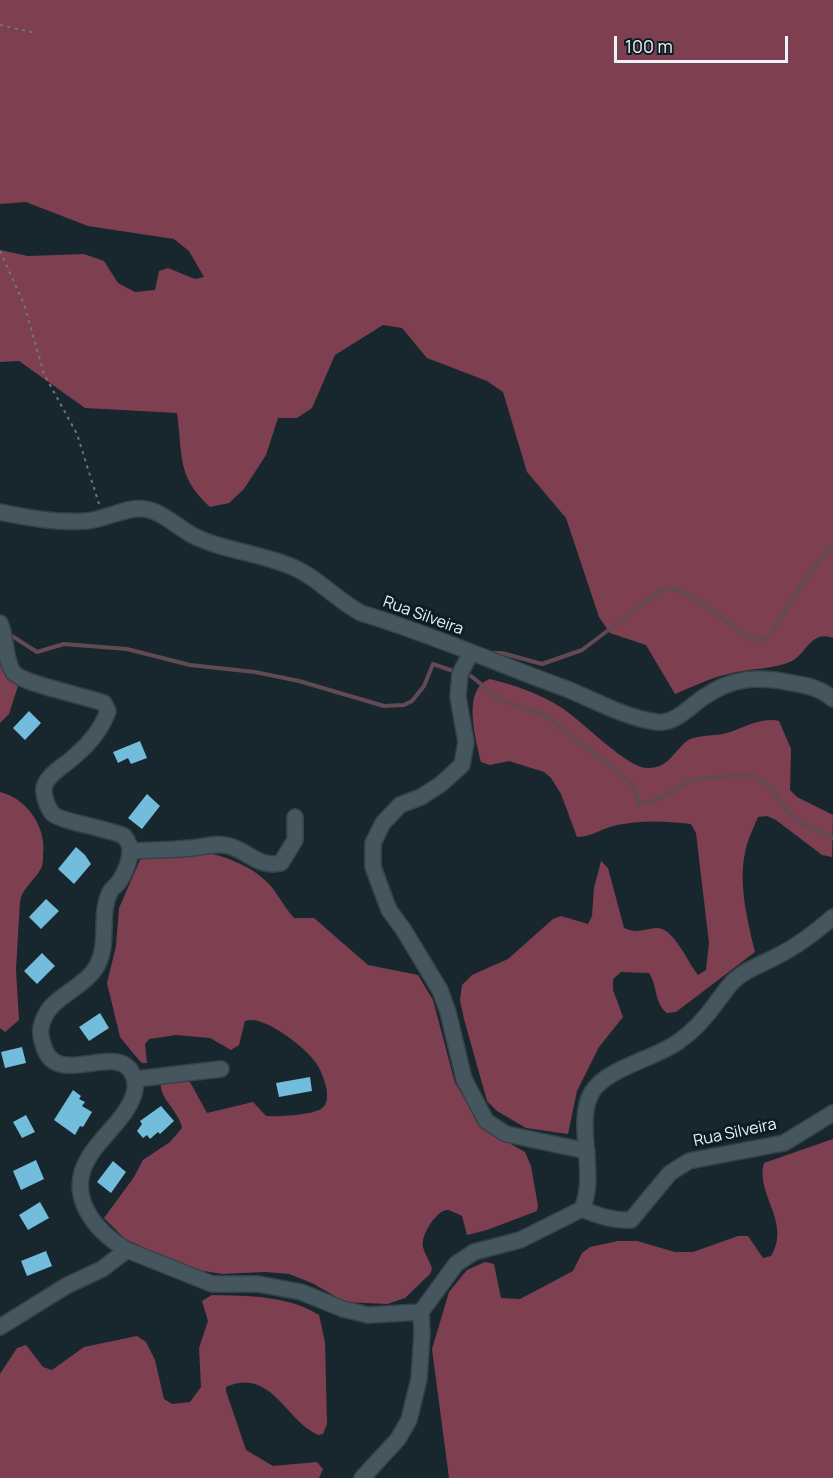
<!DOCTYPE html>
<style>
body{margin:0}
#map{position:relative;width:833px;height:1478px;overflow:hidden;background:#17272d;font-family:Manrope,sans-serif}
canvas{display:block}
.scale{position:absolute;left:614px;top:36px;width:174px;height:27px;box-sizing:border-box;border:3px solid #ebf5f9;border-top:0;padding-left:8px;font-size:18px;line-height:21px;white-space:nowrap;color:#ebf5f9;-webkit-text-stroke:4px #0e1d23;paint-order:stroke}
</style>
<div id="map">
<canvas width="833" height="1478"></canvas>
<div class="scale">100 m</div>
</div>
<script>
const ctx = document.querySelector('canvas').getContext('2d');
ctx.lineJoin = 'round';
function fill(path, color) {
  ctx.fillStyle = color;
  ctx.fill(path, 'evenodd');
}
function strokePath(path, color, width, dash) {
  ctx.strokeStyle = color;
  ctx.lineWidth = width;
  ctx.lineCap = dash ? 'butt' : 'round';
  ctx.setLineDash(dash || []);
  ctx.stroke(path);
}
function drawText(font, color, halo, rows, align = 'center') {
  ctx.font = font + ' Manrope,sans-serif';
  ctx.lineWidth = 6;
  ctx.setLineDash([]);
  ctx.textBaseline = 'middle';
  ctx.strokeStyle = halo;
  ctx.fillStyle = color;
  for (const [text, x, y, turn = 0] of rows) {
    ctx.save();
    ctx.translate(x, y);
    ctx.rotate((+turn || 0) * Math.PI / 180);
    ctx.textAlign = isNaN(turn) ? turn : align;
    if (halo) ctx.strokeText(text, 0, 0);
    ctx.fillText(text, 0, 0);
    ctx.restore();
  }
}
const forest = new Path2D(`
 M 0,0 L 833,0 L 833,638 C 811,630 807,653 792,661 C 772,670 749,668 728,674 C 710,678 692,687 675,694 L 646,645 L 610,633 L 599,617 L 566,518 L 527,472 L 503,392 L 487,381 L 427,358 L 402,328 L 383,325 L 335,355 L 312,408 L 297,418 L 278,418 L 266,455 L 244,489 L 229,503 L 210,507 C 176,476 183,455 177,413 L 85,408 L 19,361 L 0,362 L 0,250 L 28,256 L 84,254 L 104,261 L 118,283 L 135,292 L 155,290 L 159,271 L 168,268 L 195,279 L 204,277 L 189,251 L 174,239 L 88,226 L 26,202 L 0,204 Z
 M 0,665 L 18,686 L 9,714 L 0,723 Z
 M 490,679 C 514,685 541,694 562,708 C 581,720 627,768 647,768 C 668,769 673,752 687,741 C 695,735 713,736 723,734 C 741,730 760,716 779,721 L 791,749 L 790,790 L 797,797 L 833,815 L 832,857 L 822,855 L 776,820 L 767,816 L 758,817 C 753,829 747,841 745,853 C 738,883 748,923 755,952 L 676,1012 L 667,1013 C 654,1003 658,987 649,973 L 621,972 L 613,979 L 613,990 L 623,1017 L 599,1047 L 577,1091 L 568,1134 L 526,1128 L 497,1111 L 487,1101 L 464,1019 L 460,1000 L 462,985 L 472,975 L 508,959 L 553,919 L 561,916 L 588,924 L 592,916 L 594,888 L 601,861 L 608,868 L 624,928 C 636,934 644,929 656,928 C 673,926 688,963 698,975 L 706,970 L 709,943 L 696,833 L 691,824 C 666,821 642,820 617,825 C 602,828 592,837 577,837 L 561,794 L 551,778 L 544,772 L 509,761 L 490,765 L 481,762 C 476,739 461,689 490,679 Z
 M 0,792 C 28,799 47,828 43,856 C 43,860 43,866 40,870 C 34,881 23,887 20,901 L 16,970 L 19,1020 L 5,1032 L 0,1028 Z
 M 208,853 C 232,858 259,870 274,890 C 281,900 286,909 294,918 L 314,918 L 368,965 L 418,975 L 433,1000 L 455,1083 L 486,1130 L 525,1152 L 531,1166 L 538,1206 L 537,1211 L 487,1230 L 467,1235 L 462,1216 C 458,1214 452,1211 448,1210 C 437,1209 420,1236 423,1247 C 425,1255 430,1261 432,1269 L 430,1274 L 405,1298 L 387,1304 L 345,1302 L 312,1283 L 289,1274 L 265,1272 L 222,1274 L 191,1269 L 125,1239 L 104,1218 L 134,1177 L 143,1160 L 170,1142 L 182,1128 C 179,1111 158,1097 161,1082 L 180,1079 L 190,1082 L 207,1113 L 253,1102 L 266,1116 C 278,1117 311,1115 321,1109 C 334,1101 323,1075 318,1066 C 309,1050 264,1014 245,1021 L 239,1045 L 231,1050 L 210,1038 L 176,1035 L 149,1039 L 145,1044 L 147,1063 L 142,1063 L 138,1059 L 120,1037 L 107,983 L 116,946 L 119,908 L 141,858 L 180,858 Z
 M 833,1139 L 833,1478 L 449,1478 L 432,1349 L 449,1292 L 467,1270 L 485,1262 L 494,1264 L 501,1298 L 520,1299 L 573,1271 L 582,1253 L 590,1247 L 618,1241 L 637,1241 L 675,1252 L 693,1252 L 738,1236 L 748,1236 L 763,1258 L 771,1256 C 792,1223 755,1194 764,1163 Z
 M 212,1295 C 248,1296 287,1295 319,1315 L 325,1342 L 327,1424 L 323,1434 L 318,1435 C 285,1420 271,1367 226,1387 L 226,1391 L 246,1450 L 273,1466 L 317,1462 L 323,1469 L 319,1478 L 0,1478 L 0,1374 L 17,1348 L 26,1345 L 43,1367 L 52,1370 L 84,1347 L 137,1336 L 146,1342 L 155,1360 L 164,1399 L 172,1404 L 190,1402 L 201,1387 L 199,1348 L 208,1321 L 202,1301 Z`);
const stream = new Path2D(`
 M 12,636 L 37,652 L 64,644 L 127,649 L 190,665 L 255,672 L 299,681 L 384,706 L 404,705 L 412,701 L 424,686 L 433,664 L 456,672
 M 490,653 L 502,653 L 542,664 L 582,650 L 660,591 L 670,588 L 687,593 L 751,639 C 761,642 765,640 772,632 L 808,575 L 829,548 L 833,547
 M 471,676 L 502,701 L 546,716 L 630,782 L 637,794 L 638,804 L 659,799 L 688,782 L 699,779 L 734,775 L 754,776 L 769,786 L 788,812 L 801,823 L 833,838`);
const building = new Path2D(`
 M 29,711 L 41,723 L 25,740 L 13,728 Z
 M 140,741 L 147,758 L 131,764 L 128,758 L 118,763 L 113,752 Z
 M 147,794 L 160,806 L 142,829 L 128,818 Z
 M 76,847 L 85,855 L 91,864 L 74,884 L 58,869 Z
 M 46,899 L 59,911 L 41,929 L 29,917 Z
 M 42,953 L 55,966 L 37,984 L 24,971 Z
 M 100,1013 L 109,1028 L 89,1041 L 79,1027 Z
 M 22,1047 L 26,1063 L 5,1068 L 1,1052 Z
 M 310,1077 L 312,1091 L 279,1097 L 276,1083 Z
 M 73,1090 L 81,1096 L 79,1099 L 85,1102 L 82,1106 L 92,1112 L 83,1127 L 80,1126 L 75,1135 L 54,1120 Z
 M 161,1106 L 174,1121 L 160,1134 L 158,1132 L 150,1139 L 147,1135 L 143,1138 L 137,1131 L 142,1124 L 140,1121 Z
 M 26,1115 L 35,1132 L 22,1138 L 13,1122 Z
 M 36,1160 L 44,1179 L 21,1190 L 13,1171 Z
 M 113,1161 L 126,1172 L 111,1193 L 97,1182 Z
 M 40,1202 L 49,1218 L 28,1230 L 19,1215 Z
 M 46,1251 L 52,1266 L 27,1276 L 21,1261 Z`);
const path = new Path2D(`
 M 0,25 L 36,33
 M 0,251 L 24,304 L 44,374 L 77,434 L 99,504`);
const minor = new Path2D(`
 M 0,512 C 28,518 58,523 86,521 C 104,520 128,506 144,509 C 162,511 177,527 192,535 C 225,552 264,553 297,569 C 320,580 338,601 361,613 C 431,634 498,664 567,689 C 596,701 626,718 657,722 C 676,724 690,706 704,697 C 731,678 756,676 787,682 C 805,685 819,687 833,699
 M 0,623 C 7,638 4,658 13,672 C 22,684 86,696 104,703 L 108,711 C 102,728 90,743 76,755 C 66,765 47,774 44,788 C 43,796 48,809 53,814 C 60,821 109,829 124,836 C 127,840 131,847 130,852 C 130,861 124,875 119,882 C 116,886 112,888 110,892 C 99,914 109,942 98,964 C 88,985 55,996 46,1014 C 40,1026 39,1032 43,1044 C 54,1091 116,1041 132,1073 C 136,1080 136,1087 134,1094 C 126,1119 102,1135 89,1157 C 65,1196 95,1231 127,1250
 M 471,652 L 460,674 L 458,697 L 466,742 L 462,765 L 441,784 L 421,797 L 400,805 L 383,823 L 373,843 L 373,867 L 389,910 L 403,929 L 440,990 L 448,1012 L 464,1079 L 486,1121 L 506,1134 L 587,1151
 M 131,851 C 151,850 172,850 192,848 C 204,847 217,842 229,846 C 250,852 258,868 281,863 L 295,840 L 295,817
 M 136,1079 L 221,1069
 M 582,1209 C 598,1174 574,1122 592,1092 C 607,1068 654,1059 678,1042 C 694,1031 708,1015 719,999 C 725,992 729,984 737,978 C 750,967 766,963 781,954 C 799,945 818,930 833,917
 M 582,1209 C 599,1216 614,1221 631,1220 L 670,1173 L 689,1161 L 784,1143 L 833,1113
 M 0,1327 L 66,1286 L 102,1269 L 127,1250 L 212,1284 L 258,1284 L 301,1292 L 343,1309 L 368,1315 L 421,1312
 M 362,1478 L 398,1439 L 409,1420 L 419,1379 L 422,1334 L 421,1312 L 456,1264 L 474,1252 L 520,1240 L 582,1209`);
const streetNames = [
 ["Rua Silveira",423,616,20],
 ["Rua Silveira",735,1133,-12]
];
fill(forest, '#7e4051');
strokePath(stream, '#624a54', 4);
fill(building, '#72bcdc');
strokePath(minor, '#364247', 18);
strokePath(path, '#6a787d', 2, [3, 4.5]);
strokePath(minor, '#46565e', 15);
drawText('16px', '#ebf5f9', '#0e1d23', streetNames);
</script>
